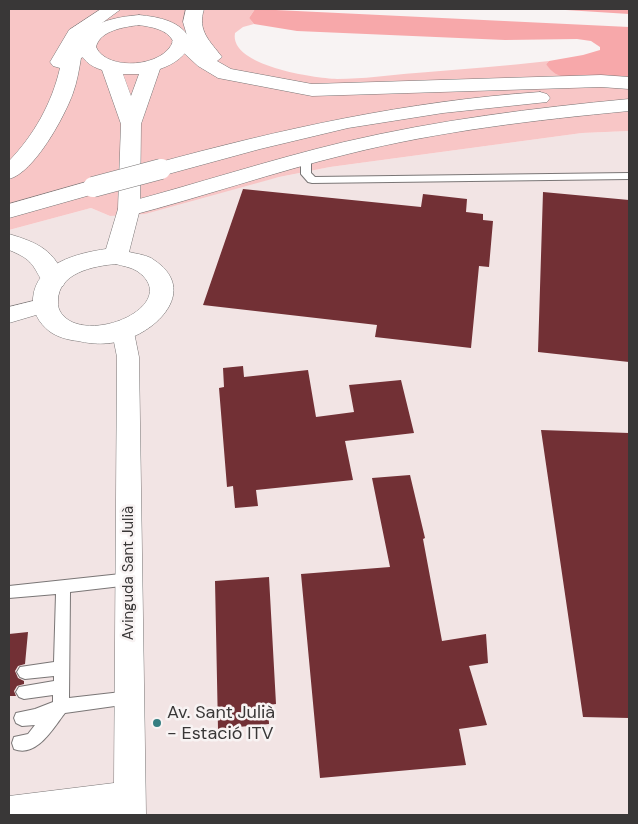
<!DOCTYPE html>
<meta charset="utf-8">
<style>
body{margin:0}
#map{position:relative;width:638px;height:824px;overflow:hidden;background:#f8f3f3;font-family:"DM Sans",sans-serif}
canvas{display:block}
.frame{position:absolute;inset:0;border:10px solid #393737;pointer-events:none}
</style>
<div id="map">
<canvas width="638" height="824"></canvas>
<div class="frame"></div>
</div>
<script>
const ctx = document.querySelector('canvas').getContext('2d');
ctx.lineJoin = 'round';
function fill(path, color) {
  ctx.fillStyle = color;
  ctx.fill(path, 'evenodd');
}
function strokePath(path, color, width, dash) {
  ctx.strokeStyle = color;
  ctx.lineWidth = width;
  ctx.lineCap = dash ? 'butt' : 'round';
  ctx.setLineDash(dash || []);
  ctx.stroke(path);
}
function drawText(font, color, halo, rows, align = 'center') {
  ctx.font = font + ' "DM Sans",sans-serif';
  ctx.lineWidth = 5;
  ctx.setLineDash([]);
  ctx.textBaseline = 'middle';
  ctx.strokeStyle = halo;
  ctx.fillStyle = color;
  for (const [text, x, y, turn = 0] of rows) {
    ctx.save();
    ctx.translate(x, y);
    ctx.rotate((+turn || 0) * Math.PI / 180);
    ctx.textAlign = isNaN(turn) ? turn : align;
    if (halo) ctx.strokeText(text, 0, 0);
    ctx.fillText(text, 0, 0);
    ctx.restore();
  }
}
const built = new Path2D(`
 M 629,131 L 629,815 L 9,815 L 9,230 L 91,208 L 110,216 L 279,177 L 330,167 L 582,133 Z`);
const green = new Path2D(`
 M 9,9 L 255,9 L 249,18 L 254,24 L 243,27 L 235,33 C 229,66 314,78 337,79 C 363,79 390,75 416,73 C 461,69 505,66 549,61 L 546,64 L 569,78 L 629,78 L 629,131 L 582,133 L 330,167 L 279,177 L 145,214 L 110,216 L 91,208 L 9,230 Z`);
const forest = new Path2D(`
 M 255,9 L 629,27 L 629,78 L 569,78 C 558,76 552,73 546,64 L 549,61 L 583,55 L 600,50 L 600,47 L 591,41 L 577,39 L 505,40 L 297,31 L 254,24 L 249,18 Z
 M 550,9 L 629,9 L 629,14 Z`);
const building = new Path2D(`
 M 243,189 L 421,207 L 423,194 L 467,199 L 466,212 L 483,214 L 483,220 L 493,221 L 489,267 L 479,266 L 471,348 L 375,337 L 377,325 L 203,305 Z
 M 543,192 L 629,200 L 629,362 L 538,352 Z
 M 243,366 L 244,377 L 308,370 L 316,417 L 354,412 L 349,385 L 401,380 L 414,433 L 345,441 L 353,480 L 256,490 L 258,506 L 235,508 L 233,486 L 227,487 L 219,388 L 224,387 L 223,368 Z
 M 541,430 L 629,433 L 629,718 L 583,717 Z
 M 410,475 L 425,538 L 423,539 L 442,641 L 486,634 L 488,663 L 469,666 L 487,725 L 459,729 L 466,765 L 320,778 L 301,574 L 390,567 L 372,478 Z
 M 269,577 L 276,704 L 268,705 L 269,724 L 218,729 L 215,581 Z
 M 28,632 L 25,664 L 18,666 L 15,671 L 18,678 L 24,681 L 24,684 L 17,686 L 14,691 L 16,696 L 9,696 L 9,634 Z`);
const service = new Path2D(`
 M 306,157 L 311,160 L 311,173 L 315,177 L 629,173 L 629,179 L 312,183 L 308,182 L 301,174 L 301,160 Z
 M 130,573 L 135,575 L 137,579 L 135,583 L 130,585 L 70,592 L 69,698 L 130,691 L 136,693 L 138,698 L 136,703 L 65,713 C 53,728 37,758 14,749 L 12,743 L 14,737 L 28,734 L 35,725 L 22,726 L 16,723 L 14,718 L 16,713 L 35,709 L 53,702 L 53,695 L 24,699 L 19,697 L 16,692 L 19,687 L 54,681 L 54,676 L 25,679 L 20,677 L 17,672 L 20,667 L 54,662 L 56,594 L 9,598 L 9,586 Z`);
const minor = new Path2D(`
 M 45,298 L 53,300 L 56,305 L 53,310 L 9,323 L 9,307 Z
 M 123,324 L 131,326 L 134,332 L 139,357 L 146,815 L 9,815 L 9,796 L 114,783 L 117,357 L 112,332 L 115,326 Z`);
const tertiary = new Path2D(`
 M 139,15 C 159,17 182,21 191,41 C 187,56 174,64 160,69 L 141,124 L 140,209 L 129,252 C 137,254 148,255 154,260 C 195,287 164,325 130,338 C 113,345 95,345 78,341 C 68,340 57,337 49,331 C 39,323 32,311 33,298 C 36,263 78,253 106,249 L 118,209 L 121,124 L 102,70 C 89,66 82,59 77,47 C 84,22 117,17 139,15 ZM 139,25 C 151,27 167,29 173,41 C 165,67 107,72 96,47 C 100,30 125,27 139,25 ZM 123,74 L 139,74 L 131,96 ZM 116,264 C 122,266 131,267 137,271 C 179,300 108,338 72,322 C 64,318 57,311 58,301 C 58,273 93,266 116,264 Z`);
const trunk = new Path2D(`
 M 101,9 L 121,9 L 83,37 L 79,46 L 87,43 L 94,45 L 96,49 L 94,53 L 81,58 C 79,70 77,82 73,93 C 65,116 34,173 9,179 L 9,161 C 34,135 52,103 60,68 L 53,66 L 50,62 L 69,30 Z
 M 186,9 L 204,9 C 197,31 210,41 222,57 L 217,61 L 231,69 L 312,84 L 601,75 L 629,77 L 629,89 L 601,87 L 312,96 L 218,78 L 198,66 L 172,42 L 174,38 L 181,36 L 188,39 L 183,22 Z
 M 540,92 L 547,94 L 550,98 L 547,102 L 443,113 L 348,128 L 260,149 L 161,176 L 153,174 L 150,169 L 153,164 C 281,129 408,101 540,92 Z
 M 629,99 L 629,111 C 535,120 440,131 348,154 C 274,172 202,197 129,216 L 121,214 L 118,209 L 121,204 C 196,184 269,160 344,142 C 438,120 533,108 629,99 Z
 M 93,180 L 101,182 L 104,187 L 101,192 L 9,218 L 9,204 Z
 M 9,234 C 39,243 54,250 66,280 L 63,286 L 54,288 L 45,286 C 32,265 34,260 9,250 Z`);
const trunkBridge = new Path2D(`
 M 93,187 L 161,169`);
const markers = [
 [157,723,5,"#357e81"]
];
const streetNames = [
 ["Avinguda Sant Julià",129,573,-90]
];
const nearPoinames = [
 ["Av. Sant Julià",167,713],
 ["- Estació ITV",167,734]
];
fill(built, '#f2e4e4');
fill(green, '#f8c6c6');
fill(forest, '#f7a8aa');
fill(building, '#723035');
strokePath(service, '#7a7676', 2);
strokePath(minor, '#7a7676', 1);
strokePath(tertiary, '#7a7676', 1);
strokePath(trunk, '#7a7676', 1);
fill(service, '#fff');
fill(minor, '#fff');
fill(tertiary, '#fff');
fill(trunk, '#fff');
strokePath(trunkBridge, '#7a7676', 21, []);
strokePath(trunkBridge, '#fff', 20);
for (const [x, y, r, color] of markers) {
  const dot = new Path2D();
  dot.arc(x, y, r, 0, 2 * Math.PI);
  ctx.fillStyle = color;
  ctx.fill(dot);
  strokePath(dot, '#f8f3f3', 2);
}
drawText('15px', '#393737', '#f8f3f3', streetNames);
drawText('18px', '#393737', '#f8f3f3', nearPoinames, 'left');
</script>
